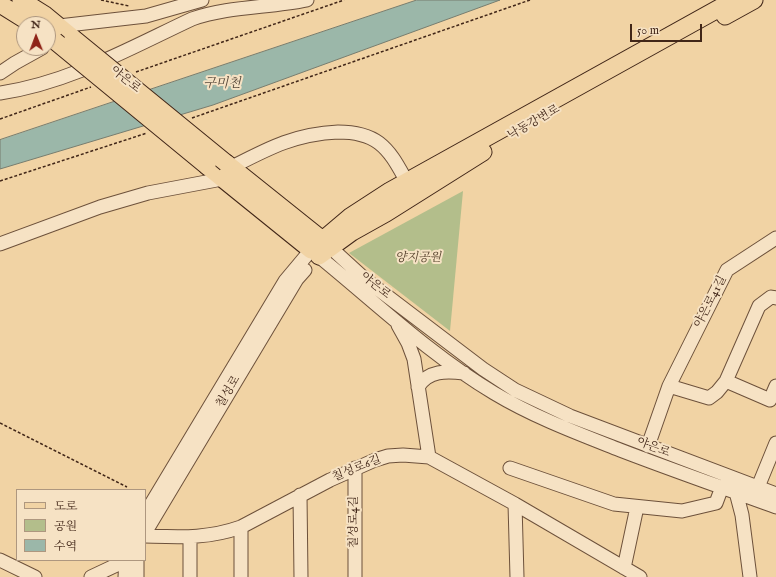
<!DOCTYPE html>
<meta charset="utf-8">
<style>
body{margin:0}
#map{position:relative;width:776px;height:577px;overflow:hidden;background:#f1d3a4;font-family:"IM FELL English","Noto Serif KR",serif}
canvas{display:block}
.legend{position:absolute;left:16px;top:489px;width:130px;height:72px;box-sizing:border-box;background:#f6e2c4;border:1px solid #ae977f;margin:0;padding:5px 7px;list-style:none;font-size:12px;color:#412618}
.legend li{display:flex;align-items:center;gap:8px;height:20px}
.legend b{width:20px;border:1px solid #ae977f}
.north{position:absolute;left:16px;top:16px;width:40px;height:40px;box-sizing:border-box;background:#f6e2c4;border:1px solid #ae977f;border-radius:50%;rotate:359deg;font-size:11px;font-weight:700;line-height:16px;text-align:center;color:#412618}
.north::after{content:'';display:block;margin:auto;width:14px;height:18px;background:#8f2418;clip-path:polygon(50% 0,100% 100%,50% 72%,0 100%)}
.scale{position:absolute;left:630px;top:24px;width:72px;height:18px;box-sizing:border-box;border:2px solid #412618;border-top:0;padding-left:5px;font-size:12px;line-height:14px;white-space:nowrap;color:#412618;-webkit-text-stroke:3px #f6e2c4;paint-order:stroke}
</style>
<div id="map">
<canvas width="776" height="577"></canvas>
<ul class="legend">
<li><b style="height:5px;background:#f1d3a4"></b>도로</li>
<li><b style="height:11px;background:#b3be8b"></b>공원</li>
<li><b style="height:11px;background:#9bb7a9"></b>수역</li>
</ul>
<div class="north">N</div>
<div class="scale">50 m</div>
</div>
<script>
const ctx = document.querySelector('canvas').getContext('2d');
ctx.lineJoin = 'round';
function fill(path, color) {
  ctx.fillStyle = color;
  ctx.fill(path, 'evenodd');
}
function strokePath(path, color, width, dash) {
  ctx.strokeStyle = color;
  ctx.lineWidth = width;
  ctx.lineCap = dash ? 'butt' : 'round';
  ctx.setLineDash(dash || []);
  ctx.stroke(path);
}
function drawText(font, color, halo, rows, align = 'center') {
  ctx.font = font + ' "IM FELL English","Noto Serif KR",serif';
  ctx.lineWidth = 4;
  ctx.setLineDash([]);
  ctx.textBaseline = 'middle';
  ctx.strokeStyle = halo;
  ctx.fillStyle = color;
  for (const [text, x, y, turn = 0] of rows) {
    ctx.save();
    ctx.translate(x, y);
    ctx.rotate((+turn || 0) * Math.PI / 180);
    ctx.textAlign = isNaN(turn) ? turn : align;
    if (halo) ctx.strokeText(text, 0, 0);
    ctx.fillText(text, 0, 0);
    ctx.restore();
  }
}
const green = new Path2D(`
 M 463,191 L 450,331 L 349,253 Z`);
const water = new Path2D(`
 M 417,0 L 500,0 L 213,105 L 0,169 L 0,140 Z`);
const path = new Path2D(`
 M 101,0 L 129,6
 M 136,72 L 344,0
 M 192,118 L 530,0
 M 0,119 L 91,87
 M 0,181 L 147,133
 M 0,423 L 127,487`);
const minor = new Path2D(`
 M 59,26 L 146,16 L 202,0
 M 0,73 L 15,63 L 42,48
 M 0,93 C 69,83 130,48 192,19 C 229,6 269,8 307,0
 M 232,167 C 269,148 295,134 338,132 C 352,132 367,134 379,143 C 392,153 399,168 407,182
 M 0,244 L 100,207 L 148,193 L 222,179
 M 331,248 L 366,280 L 483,369 L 515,390 L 570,416 L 776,494
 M 398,325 L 408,343 L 414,359 L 429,457
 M 726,381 L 770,400 L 776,386
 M 669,386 L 709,398 L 717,392 L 726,381 L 759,306 L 771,297 L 776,298
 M 418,387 C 428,370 447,371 464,373
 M 648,446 L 669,386 L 727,270 L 776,238
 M 510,468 L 614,504 L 682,511 L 716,503 L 722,487
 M 758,487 L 776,443
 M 736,492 L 742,515 L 750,577
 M 300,495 L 301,577
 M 515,504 L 517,577
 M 145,514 L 285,281 L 311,250 C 371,298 427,353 494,393 C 534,417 577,433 620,450 C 672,470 724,488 776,507
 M 241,527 L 241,577
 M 145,533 L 297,279 L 305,270
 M 145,536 C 180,537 207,539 241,527 L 330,480 L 375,460 L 388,456 L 403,455 L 429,457 L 515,504 L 640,577
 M 190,538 L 190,577
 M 0,560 L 35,577
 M 137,560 L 137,577
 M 624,568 L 637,507
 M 91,577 L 125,561 L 133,560
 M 125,577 L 126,560
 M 355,577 L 355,468`);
const major = new Path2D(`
 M 21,0 L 45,15 L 73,38
 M 0,4 L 32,24
 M 725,16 L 754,0
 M 226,163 L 331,247
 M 207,166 L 311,250 L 350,217 L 390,191 L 734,0
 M 319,256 L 352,232 L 386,213 L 483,152`);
const majorBridge = new Path2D(`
 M 73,38 L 226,163
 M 55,41 L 207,166`);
const streetNames = [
 ["야은로",125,80,39],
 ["낙동강변로",534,123,-30],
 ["야은로",375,286,39],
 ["야은로41길",711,302,-63],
 ["칠성로",229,392,-59],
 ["야은로",653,448,21],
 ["칠성로6길",357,469,-22],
 ["칠성로4길",355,522,-90]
];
const parkNames = [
 ["양지공원",418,259]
];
const waterNames = [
 ["구미천",222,84]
];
fill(green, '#b3be8b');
fill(water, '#9bb7a9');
strokePath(water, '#777d6f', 1);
strokePath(minor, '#6d513b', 15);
strokePath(major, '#412618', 19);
strokePath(path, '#412618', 1.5, [3, 2]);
strokePath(minor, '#f6e2c4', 13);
strokePath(major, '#f1d3a4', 17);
strokePath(majorBridge, '#412618', 19, []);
strokePath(majorBridge, '#f1d3a4', 17);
drawText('12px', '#412618', '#f6e2c4', streetNames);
drawText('italic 12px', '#58442f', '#f6e2c4', parkNames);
drawText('italic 13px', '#584a3c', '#f6e2c4', waterNames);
</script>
